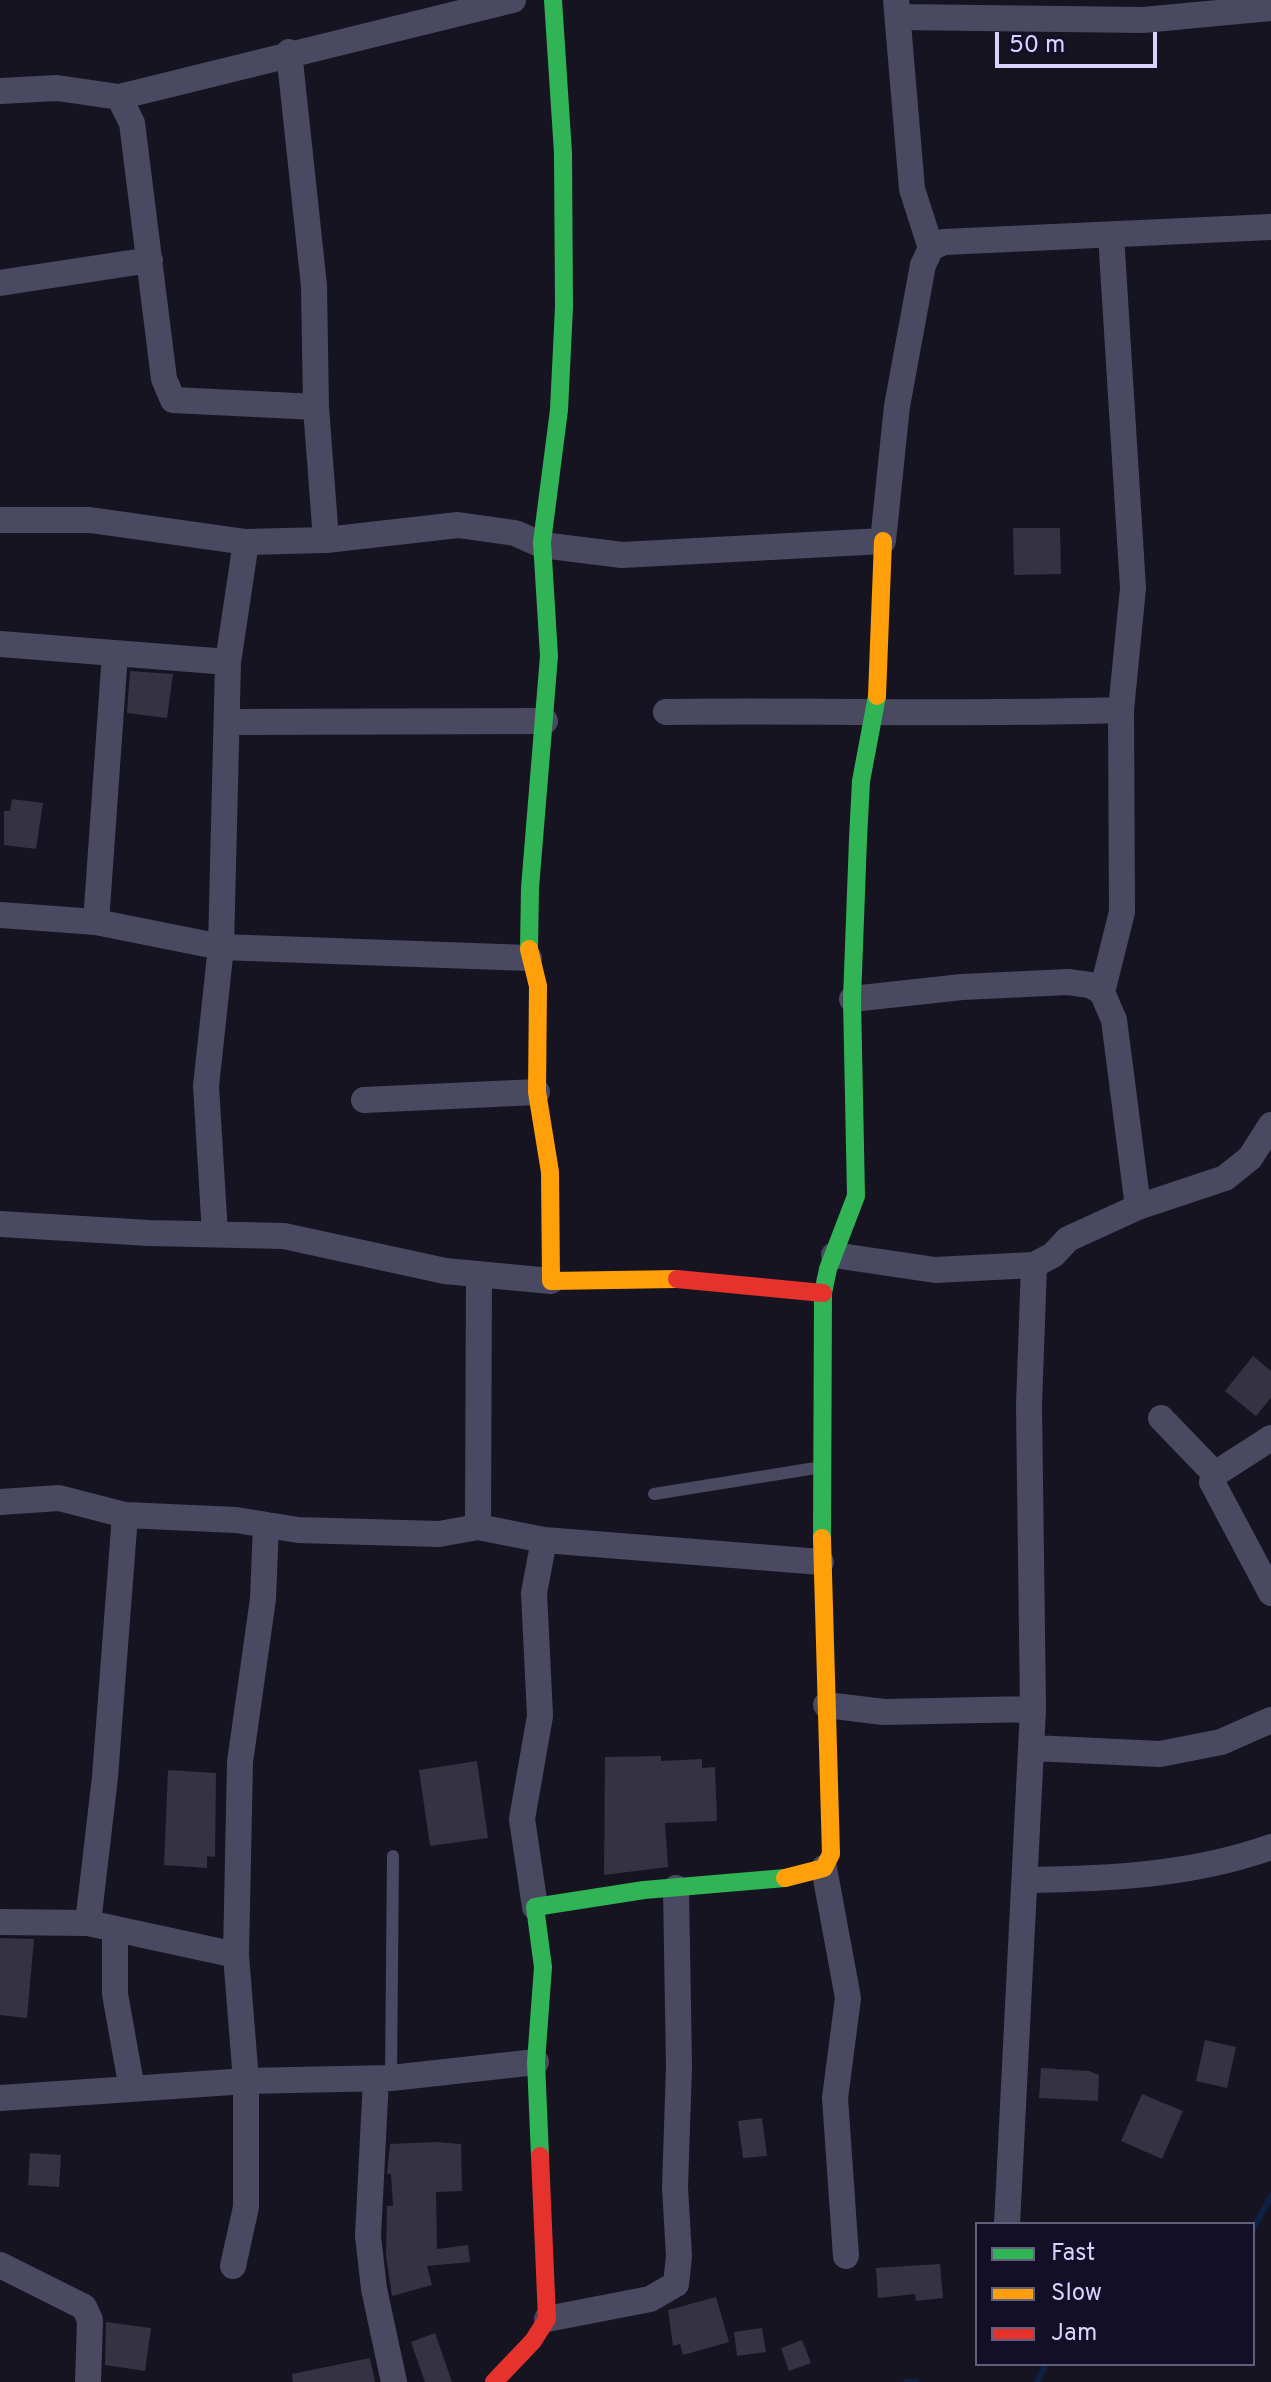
<!DOCTYPE html>
<style>
body{margin:0}
#map{position:relative;width:1271px;height:2382px;overflow:hidden;background:#161421;font-family:Overpass,sans-serif}
canvas{display:block}
.legend{position:absolute;left:975px;top:2222px;width:280px;height:144px;box-sizing:border-box;background:#130f26;border:2px solid #625e7d;margin:0;padding:10px 14px;list-style:none;font-size:24px;color:#d9d4ff}
.legend li{display:flex;align-items:center;gap:16px;height:40px}
.legend b{width:40px;border:2px solid #625e7d}
.scale{position:absolute;left:995px;top:32px;width:162px;height:36px;box-sizing:border-box;border:4px solid #d9d4ff;border-top:0;padding-left:10px;font-size:24px;line-height:28px;white-space:nowrap;color:#d9d4ff;-webkit-text-stroke:6px #130f26;paint-order:stroke}
</style>
<div id="map">
<canvas width="1271" height="2382"></canvas>
<ul class="legend">
<li><b style="height:10px;background:#30b455"></b>Fast</li>
<li><b style="height:10px;background:#ff9f0a"></b>Slow</li>
<li><b style="height:10px;background:#e5322d"></b>Jam</li>
</ul>
<div class="scale">50 m</div>
</div>
<script>
const ctx = document.querySelector('canvas').getContext('2d');
ctx.lineJoin = 'round';
function strokePath(path, color, width, dash) {
  ctx.strokeStyle = color;
  ctx.lineWidth = width;
  ctx.lineCap = dash ? 'butt' : 'round';
  ctx.setLineDash(dash || []);
  ctx.stroke(path);
}
function fill(path, color) {
  ctx.fillStyle = color;
  ctx.fill(path, 'evenodd');
}
const stream = new Path2D(`
 M 1253,2229 L 1271,2196
 M 906,2382 L 916,2382
 M 1037,2382 L 1046,2364`);
const building = new Path2D(`
 M 1013,528 L 1060,528 L 1061,574 L 1014,575 Z
 M 130,671 L 173,674 L 167,718 L 127,713 Z
 M 12,799 L 43,803 L 36,849 L 4,845 L 4,811 L 10,811 Z
 M 1253,1356 L 1271,1371 L 1271,1398 L 1256,1416 L 1225,1391 Z
 M 661,1756 L 661,1761 L 702,1759 L 702,1768 L 715,1767 L 717,1821 L 665,1823 L 668,1867 L 604,1875 L 605,1757 Z
 M 477,1761 L 488,1838 L 430,1846 L 419,1770 Z
 M 168,1770 L 216,1773 L 215,1857 L 207,1856 L 207,1868 L 164,1865 Z
 M 0,1938 L 34,1939 L 27,2018 L 0,2015 Z
 M 1205,2040 L 1236,2047 L 1227,2088 L 1196,2081 Z
 M 1041,2068 L 1089,2071 L 1099,2075 L 1098,2101 L 1039,2098 Z
 M 1142,2094 L 1183,2111 L 1162,2159 L 1121,2141 Z
 M 762,2118 L 767,2156 L 743,2158 L 738,2121 Z
 M 435,2142 L 461,2144 L 462,2191 L 436,2192 L 437,2249 L 468,2245 L 470,2262 L 427,2266 L 432,2285 L 392,2296 L 386,2256 L 387,2206 L 393,2206 L 391,2174 L 387,2174 L 390,2144 Z
 M 30,2153 L 61,2155 L 59,2187 L 28,2185 Z
 M 940,2264 L 943,2298 L 916,2301 L 915,2294 L 878,2298 L 876,2268 Z
 M 716,2297 L 729,2342 L 683,2355 L 680,2344 L 673,2346 L 668,2310 Z
 M 106,2322 L 151,2328 L 145,2371 L 105,2365 Z
 M 762,2328 L 766,2352 L 737,2356 L 734,2332 Z
 M 435,2333 L 452,2382 L 425,2382 L 411,2342 Z
 M 802,2340 L 811,2363 L 789,2371 L 781,2348 Z
 M 370,2358 L 375,2382 L 293,2382 L 292,2374 Z`);
const lane = new Path2D(`
 M 654,1494 L 822,1467
 M 391,2078 L 393,1856`);
const street = new Path2D(`
 M 896,0 L 912,189 L 931,248
 M 898,17 L 1143,20 L 1271,8
 M 289,52 L 314,286 L 316,407
 M 0,91 L 57,88 L 119,97 L 513,0
 M 119,97 L 132,123 L 164,379 L 173,400 L 316,407 L 326,540
 M 1111,235 L 1133,588 L 1121,710
 M 0,283 L 150,260
 M 0,520 L 90,520 L 246,542 L 326,540 L 458,525 L 515,533 L 542,545 L 622,555 L 883,541 L 897,406 L 923,265 L 931,248 L 944,242 L 1271,227
 M 0,644 L 228,662
 M 666,712 C 818,710 970,715 1121,710 L 1122,912 L 1102,992
 M 228,722 L 545,721
 M 0,915 L 96,922 L 221,947 L 228,662 L 246,542
 M 96,922 L 115,653
 M 852,999 L 962,987 L 1068,982 L 1090,985 L 1102,992 L 1114,1020 L 1138,1207
 M 364,1100 L 537,1092
 M 0,1224 L 149,1233 L 284,1236 L 445,1271 L 551,1281
 M 215,1234 L 206,1086 L 221,947 L 529,958
 M 834,1255 L 935,1270 L 1034,1265 L 1053,1255 L 1068,1239 L 1138,1207 L 1225,1178 L 1250,1158 L 1271,1125
 M 1161,1418 L 1215,1474
 M 1271,1438 L 1215,1474 L 1212,1482 L 1271,1593
 M 0,1502 L 59,1498 L 125,1515 L 236,1520 L 298,1530 L 439,1534 L 478,1527 L 544,1540 L 821,1562
 M 266,1525 L 263,1599 L 240,1762 L 236,1955 L 246,2081 L 391,2078 L 536,2062
 M 478,1527 L 479,1274
 M 826,1705 L 884,1712 L 1033,1709 L 1029,1405 L 1034,1265
 M 1033,1748 L 1160,1754 L 1221,1742 L 1271,1720
 M 824,1868 L 848,1998 L 835,2098 L 846,2256
 M 1025,1880 C 1108,1879 1193,1875 1271,1847
 M 535,1907 L 522,1819 L 540,1716 L 534,1593 L 544,1540
 M 0,1922 L 88,1923 L 236,1955
 M 88,1923 L 105,1777 L 125,1515
 M 115,1931 L 115,1994 L 132,2089
 M 376,2079 L 368,2236 L 374,2289 L 394,2382
 M 0,2098 L 246,2081 L 246,2207 L 233,2266
 M 1007,2224 L 1033,1709
 M 0,2265 L 84,2307 L 90,2320 L 88,2382
 M 547,2319 L 650,2299 L 676,2284 L 679,2256 L 675,2187 L 679,2067 L 676,1888`);
const fast = new Path2D(`
 M 529,949 L 530,888 L 549,656 L 542,542 L 559,410 L 564,307 L 563,153 L 553,0
 M 822,1538 L 823,1293 L 828,1269 L 856,1196 L 852,999 L 858,839 L 861,781 L 877,696
 M 540,2156 L 536,2062 L 543,1967 L 535,1907 L 644,1890 L 785,1878`);
const slow = new Path2D(`
 M 877,696 L 883,541
 M 529,949 L 538,986 L 537,1092 L 550,1172 L 551,1281 L 677,1279
 M 785,1878 L 824,1868 L 831,1854 L 822,1538`);
const jam = new Path2D(`
 M 677,1279 L 823,1293
 M 494,2382 L 533,2341 L 547,2319 L 540,2156`);
strokePath(stream, '#0d2144', 6);
fill(building, '#343243');
strokePath(lane, '#4a4962', 12);
strokePath(street, '#4a4962', 26);
strokePath(fast, '#30b455', 18);
strokePath(slow, '#ff9f0a', 18);
strokePath(jam, '#e5322d', 18);
</script>
